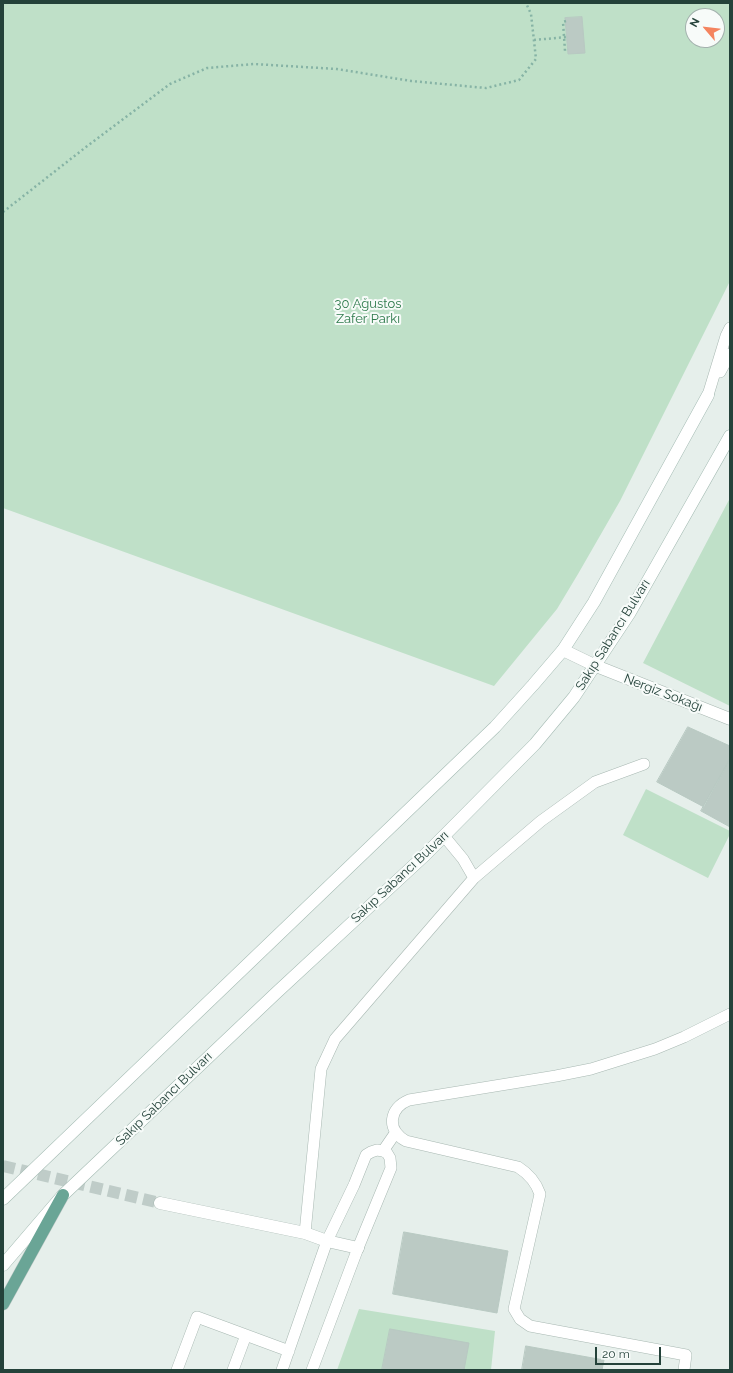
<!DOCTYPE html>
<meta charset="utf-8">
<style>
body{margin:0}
#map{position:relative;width:733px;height:1373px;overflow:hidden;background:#e6efeb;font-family:Raleway,sans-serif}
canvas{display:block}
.frame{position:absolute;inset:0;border:4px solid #24423a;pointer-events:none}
.north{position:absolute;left:685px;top:8px;width:40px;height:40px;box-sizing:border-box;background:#f7fbf9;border:1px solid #a3b1ad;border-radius:50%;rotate:298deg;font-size:11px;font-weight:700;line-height:16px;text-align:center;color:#24423a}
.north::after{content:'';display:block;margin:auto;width:14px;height:18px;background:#f4845f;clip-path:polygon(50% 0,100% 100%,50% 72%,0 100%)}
.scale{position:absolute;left:595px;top:1347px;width:66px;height:18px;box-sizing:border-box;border:2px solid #24423a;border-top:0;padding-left:5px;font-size:12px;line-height:14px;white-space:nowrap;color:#24423a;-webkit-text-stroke:3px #f7fbf9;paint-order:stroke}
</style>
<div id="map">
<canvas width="733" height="1373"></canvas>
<div class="frame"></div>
<div class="north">N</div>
<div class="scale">20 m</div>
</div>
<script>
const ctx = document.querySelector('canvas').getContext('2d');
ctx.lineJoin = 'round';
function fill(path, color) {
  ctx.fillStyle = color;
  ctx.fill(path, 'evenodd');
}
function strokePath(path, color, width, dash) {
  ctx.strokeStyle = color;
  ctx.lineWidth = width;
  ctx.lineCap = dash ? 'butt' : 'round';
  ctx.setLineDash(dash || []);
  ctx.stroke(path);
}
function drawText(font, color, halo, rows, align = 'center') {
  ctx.font = font + ' Raleway,sans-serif';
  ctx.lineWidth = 4;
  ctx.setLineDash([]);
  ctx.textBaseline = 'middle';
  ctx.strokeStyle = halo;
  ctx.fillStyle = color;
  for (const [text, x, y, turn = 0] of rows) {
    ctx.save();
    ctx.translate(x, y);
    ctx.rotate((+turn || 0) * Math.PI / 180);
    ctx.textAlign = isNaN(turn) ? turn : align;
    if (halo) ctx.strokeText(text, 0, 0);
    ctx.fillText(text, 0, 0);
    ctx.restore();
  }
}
const green = new Path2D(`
 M 3,3 L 730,3 L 730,281 L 620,501 L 578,574 L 557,609 L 494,686 L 3,508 ZM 693,16 L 717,16 L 717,40 L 693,40 Z
 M 730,498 L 730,706 L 643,663 Z
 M 646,789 L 730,831 L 730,834 L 708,878 L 623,835 Z
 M 359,1309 L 495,1331 L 491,1370 L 337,1370 Z`);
const building = new Path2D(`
 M 582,17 L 585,53 L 568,54 L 565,18 Z
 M 688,727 L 730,746 L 730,759 L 704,807 L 657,782 Z
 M 730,759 L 730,827 L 701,811 Z
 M 404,1232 L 508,1251 L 497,1313 L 393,1294 Z
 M 390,1329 L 469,1343 L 464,1370 L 382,1370 Z
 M 526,1346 L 604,1360 L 602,1370 L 522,1370 Z`);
const streetTunnel = new Path2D(`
 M 3,1166 L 160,1203`);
const path = new Path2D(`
 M 566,21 L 563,22 L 565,51 L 567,51
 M 534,40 L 567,37
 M 3,212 L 86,147 L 170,84 L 207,68 L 254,64 L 337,69 L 411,81 L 486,88 L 519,80 L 536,59 L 531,14 L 526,3`);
const lane = new Path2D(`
 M 720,372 L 730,354
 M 708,395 L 726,336 L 730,328
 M 474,878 L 541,821 L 595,782 L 644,764
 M 383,1151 L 396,1132
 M 305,1233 L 321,1069 L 335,1039 L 474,878 L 463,859 L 444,836
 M 177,1370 L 197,1317 L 289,1351
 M 233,1370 L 246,1335
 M 282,1370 L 327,1241 L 354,1185 L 366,1155 L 371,1152 L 377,1150 L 383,1151 L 387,1153 L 390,1158 L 391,1168 L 358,1248 L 312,1370
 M 684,1370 L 686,1355 L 530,1326 L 520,1319 L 514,1309 L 540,1194 C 536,1182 529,1174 518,1167 L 406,1141 C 386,1130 389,1108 409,1100 L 556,1076 L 591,1069 L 655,1049 L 684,1037 L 730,1014`);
const street = new Path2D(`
 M 563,650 L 596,666 L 730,719
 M 160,1203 L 305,1233 L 327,1241 L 358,1248`);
const secondary = new Path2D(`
 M 3,1199 L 495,727 L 533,685 L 563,650 L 594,602 L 708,395
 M 3,1265 L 63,1195 L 275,994 L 425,855 L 535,744 L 574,697 L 629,614 L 730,436`);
const primary = new Path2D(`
 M 3,1304 L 63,1195`);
const parkNames = [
 ["30 Ağustos",368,304],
 ["Zafer Parkı",368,319]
];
const streetNames = [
 ["Sakıp Sabancı Bulvarı",613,635,-58],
 ["Nergiz Sokağı",663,693,21],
 ["Sakıp Sabancı Bulvarı",400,877,-43],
 ["Sakıp Sabancı Bulvarı",164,1099,-44]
];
fill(green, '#bfe0c8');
fill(building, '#bbcac4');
strokePath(building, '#b8c9c2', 1);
strokePath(streetTunnel, '#bfccc8', 12, [12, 6]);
strokePath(lane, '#a8b8b2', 12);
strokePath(street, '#a8b8b2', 13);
strokePath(secondary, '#a4bbb3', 13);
strokePath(primary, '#c2cac8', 13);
strokePath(path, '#86b3a5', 2.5, [2, 3]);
strokePath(lane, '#fff', 11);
strokePath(street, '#fff', 12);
strokePath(secondary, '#fff', 12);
strokePath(primary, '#6aa596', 12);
drawText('13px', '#2d7a4b', '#f7fbf9', parkNames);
drawText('13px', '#24423a', '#f7fbf9', streetNames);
</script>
